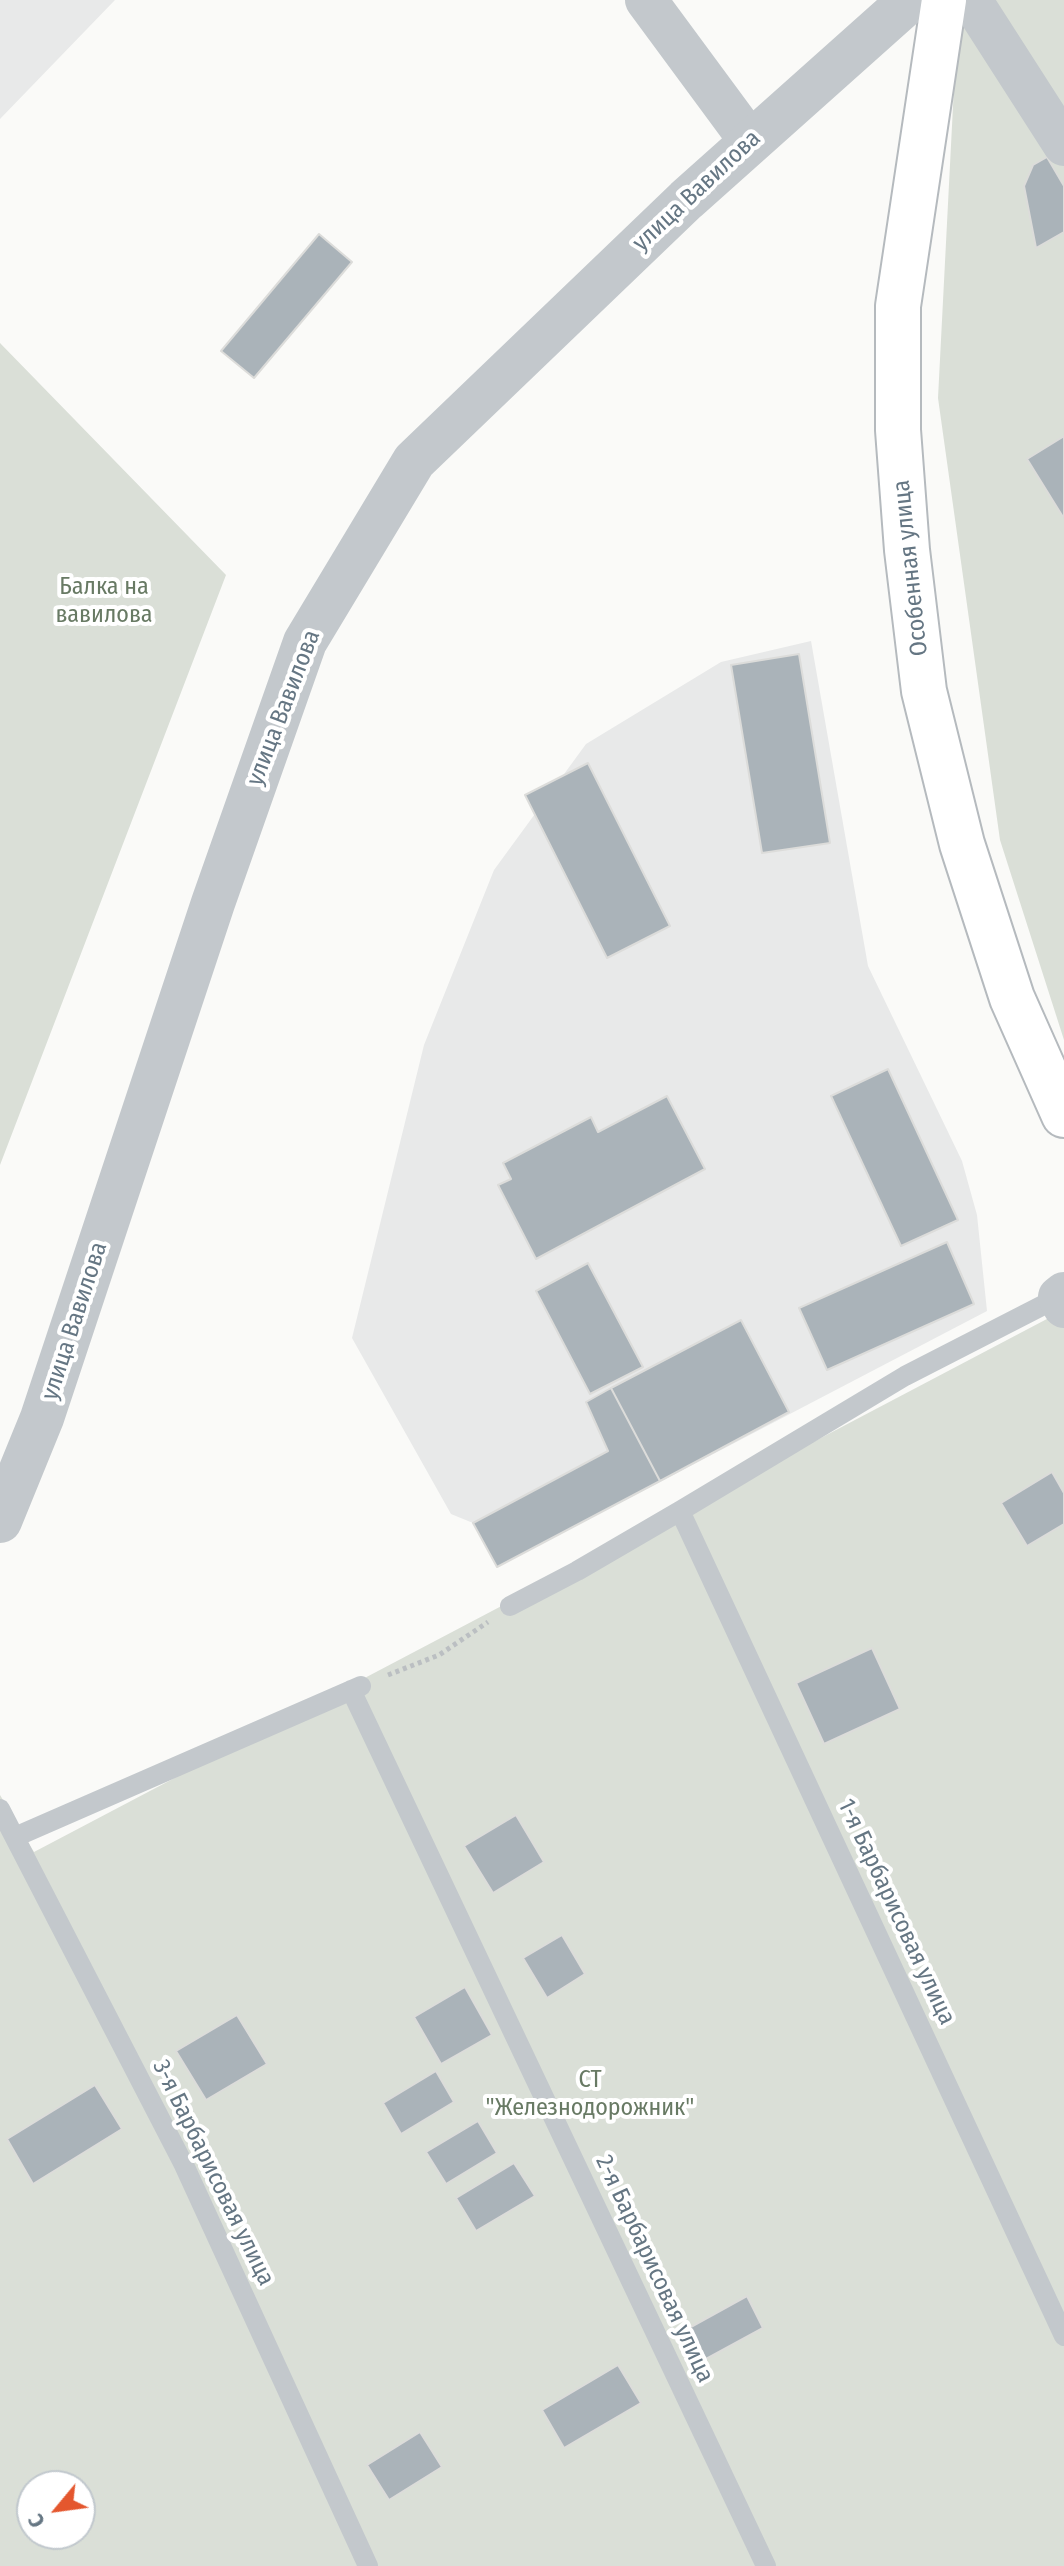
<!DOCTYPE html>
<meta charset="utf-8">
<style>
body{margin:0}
#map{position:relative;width:1064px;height:2566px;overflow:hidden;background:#fafaf8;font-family:"Fira Sans Condensed",sans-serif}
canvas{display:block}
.north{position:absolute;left:16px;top:2470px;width:80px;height:80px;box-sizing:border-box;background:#fff;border:2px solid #c1c8cd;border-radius:50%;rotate:241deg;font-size:22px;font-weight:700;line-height:32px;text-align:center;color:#657683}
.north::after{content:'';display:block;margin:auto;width:28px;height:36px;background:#e4572e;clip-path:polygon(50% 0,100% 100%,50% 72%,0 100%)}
</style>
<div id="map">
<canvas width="1064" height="2566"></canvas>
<div class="north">С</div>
</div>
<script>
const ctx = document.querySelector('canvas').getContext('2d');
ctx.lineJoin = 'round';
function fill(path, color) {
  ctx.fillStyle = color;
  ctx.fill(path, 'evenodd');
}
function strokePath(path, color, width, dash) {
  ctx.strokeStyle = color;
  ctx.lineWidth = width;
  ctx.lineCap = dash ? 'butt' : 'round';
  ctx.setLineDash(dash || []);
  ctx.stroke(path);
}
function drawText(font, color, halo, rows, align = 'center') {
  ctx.font = font + ' "Fira Sans Condensed",sans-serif';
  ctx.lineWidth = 8;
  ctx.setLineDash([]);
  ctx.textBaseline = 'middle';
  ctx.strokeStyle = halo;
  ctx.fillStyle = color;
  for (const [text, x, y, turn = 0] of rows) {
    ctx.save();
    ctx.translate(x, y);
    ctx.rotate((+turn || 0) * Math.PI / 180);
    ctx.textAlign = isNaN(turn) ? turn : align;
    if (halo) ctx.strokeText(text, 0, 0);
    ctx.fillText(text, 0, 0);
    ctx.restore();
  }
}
const built = new Path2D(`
 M 0,0 L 115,0 L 0,119 Z
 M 811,641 L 868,966 L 962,1161 L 977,1215 L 987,1311 L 497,1567 L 473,1523 L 451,1514 L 352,1338 L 424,1045 L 494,870 L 586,744 L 721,662 Z`);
const green = new Path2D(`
 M 968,0 L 1064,0 L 1064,1040 L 1000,840 L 938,398 L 956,48 Z
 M 0,343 L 226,575 L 0,1165 Z
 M 1064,1310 L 1064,2566 L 0,2566 L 0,1795 L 34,1852 ZM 32,2486 L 80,2486 L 80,2534 L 32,2534 Z`);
const building = new Path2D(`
 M 1047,157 L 1064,186 L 1064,232 L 1036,248 L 1024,186 L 1033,165 Z
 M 319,234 L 352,262 L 254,378 L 221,351 Z
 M 1064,436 L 1064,516 L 1063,517 L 1027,459 Z
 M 799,654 L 830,843 L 762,853 L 731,665 Z
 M 588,763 L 670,926 L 607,958 L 525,795 Z
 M 888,1069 L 958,1220 L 901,1246 L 831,1096 Z
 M 667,1096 L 705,1169 L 536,1259 L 498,1185 L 511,1179 L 503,1163 L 591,1117 L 598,1132 Z
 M 947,1242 L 974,1304 L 827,1370 L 799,1308 Z
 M 588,1263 L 643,1367 L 590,1394 L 536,1291 Z
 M 741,1320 L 789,1412 L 660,1481 L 611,1388 Z
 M 611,1388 L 660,1481 L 497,1567 L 473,1523 L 608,1451 L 586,1402 Z
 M 1052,1472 L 1064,1493 L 1064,1524 L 1027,1546 L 1001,1503 Z
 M 872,1648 L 900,1709 L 824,1744 L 796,1683 Z
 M 516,1815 L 544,1862 L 493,1893 L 464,1846 Z
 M 562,1935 L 585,1974 L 547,1998 L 523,1958 Z
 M 465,1987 L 492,2035 L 441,2064 L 414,2017 Z
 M 237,2015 L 267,2064 L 206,2100 L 176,2051 Z
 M 436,2071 L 454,2102 L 401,2134 L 383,2103 Z
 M 95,2085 L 122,2129 L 33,2184 L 7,2139 Z
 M 478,2121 L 497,2153 L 446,2184 L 426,2152 Z
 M 514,2163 L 535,2196 L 476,2231 L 456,2198 Z
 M 747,2296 L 763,2328 L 706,2359 L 689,2328 Z
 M 618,2365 L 641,2403 L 564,2448 L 542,2410 Z
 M 420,2432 L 442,2467 L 389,2500 L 367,2465 Z`);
const path = new Path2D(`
 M 388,1675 L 439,1655 L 488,1622`);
const service = new Path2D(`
 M 680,1511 L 1064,2336
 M 510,1606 L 577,1571 L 680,1511 L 905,1376 L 1059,1297
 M 351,1690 L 766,2566
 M 0,1809 L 184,2165 L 368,2566
 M 15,1837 L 361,1686`);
const minor = new Path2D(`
 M 646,0 L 750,141
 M 971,0 L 1064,145
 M 1064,1293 L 1059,1297 L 1064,1307`);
const tertiary = new Path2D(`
 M 0,1521 L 42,1418 L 213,903 L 305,642 L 414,461 L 686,200 L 910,0`);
const primary = new Path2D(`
 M 944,0 L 898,306 L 898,430 L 907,550 L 924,691 L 962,844 L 1012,998 L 1064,1115`);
const streetNames = [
 ["улица Вавилова",697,191,-43],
 ["Особенная улица",911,568,-96],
 ["улица Вавилова",284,708,-69],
 ["улица Вавилова",75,1321,-72],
 ["1-я Барбарисовая улица",896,1912,65],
 ["3-я Барбарисовая улица",213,2173,64],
 ["2-я Барбарисовая улица",654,2269,65]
];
const parkNames = [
 ["Балка на",104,587],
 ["вавилова",104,615],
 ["СТ",590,2080],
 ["\"Железнодорожник\"",590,2108]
];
fill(built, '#e8e9e9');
fill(green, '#dadfd7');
fill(building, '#aab3b9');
strokePath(building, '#dcdcda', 2);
strokePath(primary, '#b5babe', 48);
strokePath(path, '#bbbfc2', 5, [4, 4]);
strokePath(service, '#c3c8cc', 20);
strokePath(minor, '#c3c8cc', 42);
strokePath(tertiary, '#c3c8cc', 44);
strokePath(primary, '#fff', 44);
drawText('24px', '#657683', '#fff', streetNames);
drawText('24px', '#687a64', '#fff', parkNames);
</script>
